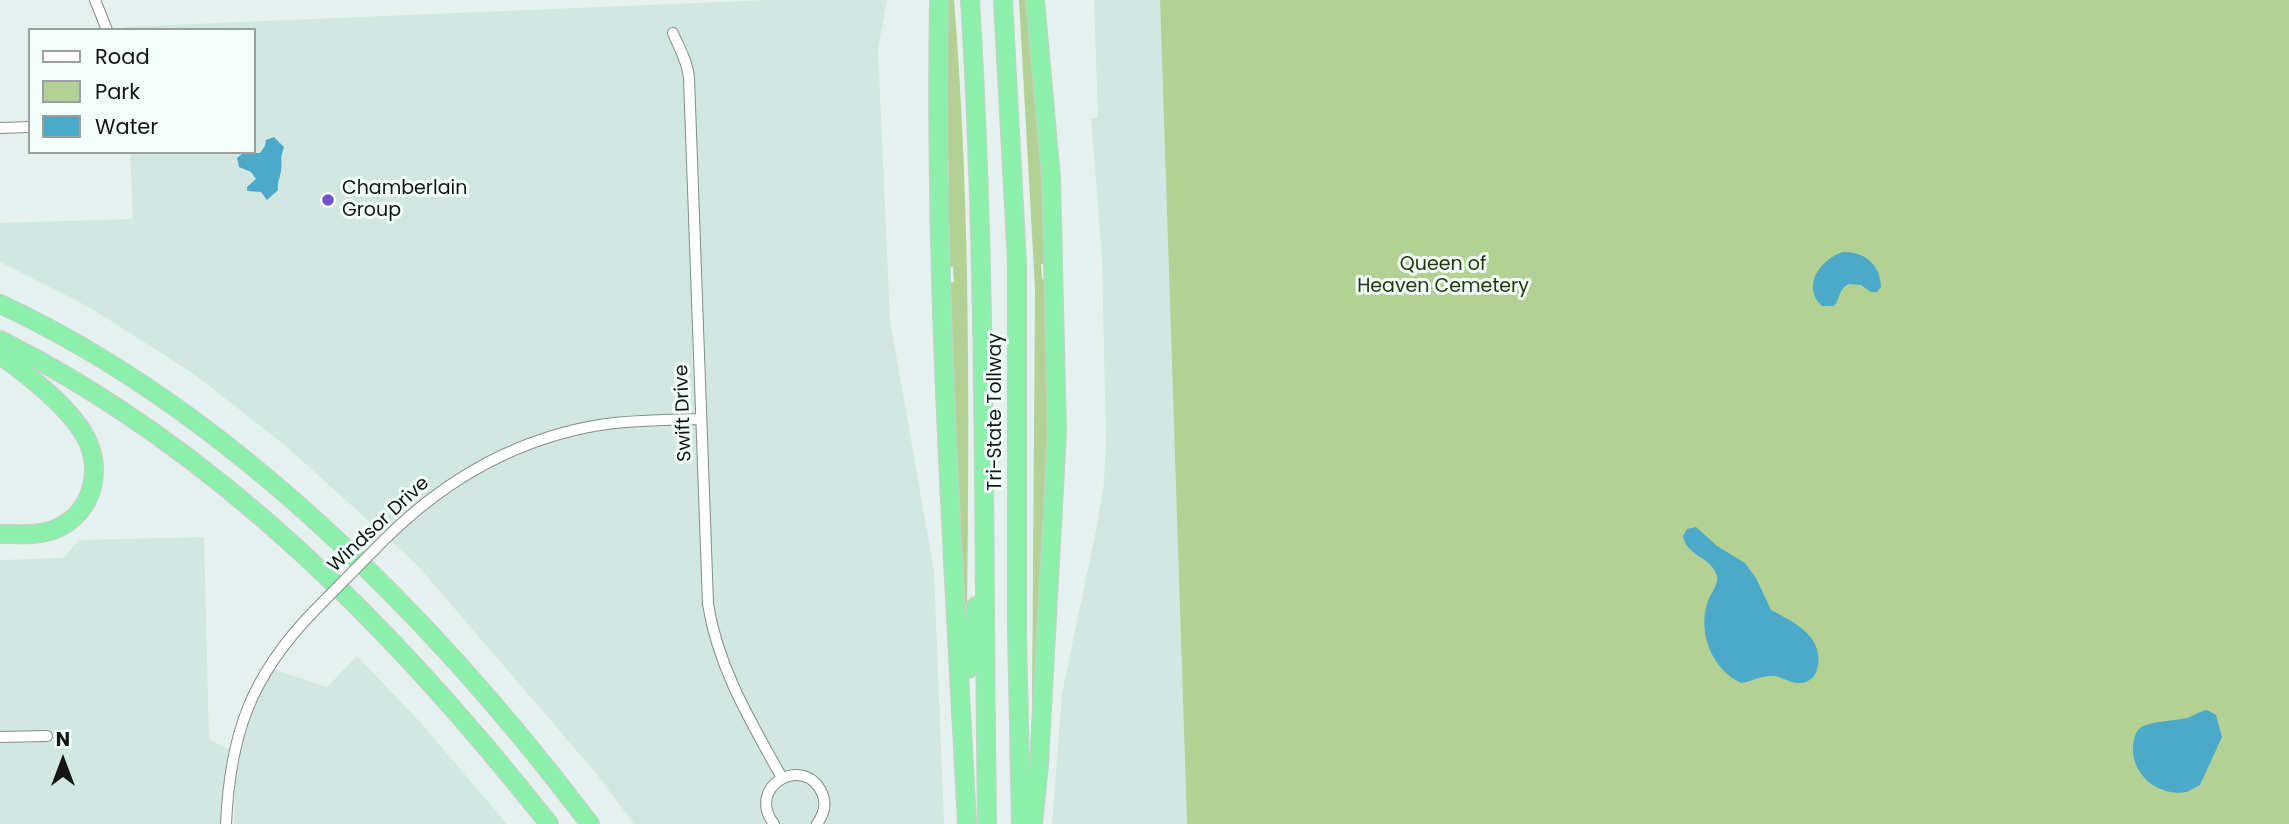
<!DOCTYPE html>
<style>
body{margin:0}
#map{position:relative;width:2289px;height:824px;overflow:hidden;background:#e5f1ee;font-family:Poppins,sans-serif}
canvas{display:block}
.legend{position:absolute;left:28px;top:28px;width:228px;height:126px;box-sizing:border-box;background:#f2fffb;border:2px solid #98a19e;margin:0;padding:9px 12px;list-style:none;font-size:21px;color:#111513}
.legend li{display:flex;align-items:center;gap:14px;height:35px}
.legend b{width:35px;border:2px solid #98a19e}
.north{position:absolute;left:28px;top:726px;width:70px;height:70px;-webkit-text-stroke:5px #f2fffb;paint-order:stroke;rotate:0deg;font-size:19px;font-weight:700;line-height:28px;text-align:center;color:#111513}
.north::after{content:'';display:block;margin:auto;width:24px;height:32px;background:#111513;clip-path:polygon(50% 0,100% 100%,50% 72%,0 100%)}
</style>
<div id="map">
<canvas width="2289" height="824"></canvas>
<ul class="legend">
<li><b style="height:9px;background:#fff"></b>Road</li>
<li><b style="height:19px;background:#b3d195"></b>Park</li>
<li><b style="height:19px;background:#4ca9c8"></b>Water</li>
</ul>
<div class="north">N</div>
</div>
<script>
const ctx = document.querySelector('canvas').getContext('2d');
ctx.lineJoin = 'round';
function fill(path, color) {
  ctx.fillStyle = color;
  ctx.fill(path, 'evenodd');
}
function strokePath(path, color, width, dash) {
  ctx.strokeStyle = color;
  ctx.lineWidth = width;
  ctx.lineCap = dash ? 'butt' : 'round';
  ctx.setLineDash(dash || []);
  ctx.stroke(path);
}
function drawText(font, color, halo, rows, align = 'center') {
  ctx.font = font + ' Poppins,sans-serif';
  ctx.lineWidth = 6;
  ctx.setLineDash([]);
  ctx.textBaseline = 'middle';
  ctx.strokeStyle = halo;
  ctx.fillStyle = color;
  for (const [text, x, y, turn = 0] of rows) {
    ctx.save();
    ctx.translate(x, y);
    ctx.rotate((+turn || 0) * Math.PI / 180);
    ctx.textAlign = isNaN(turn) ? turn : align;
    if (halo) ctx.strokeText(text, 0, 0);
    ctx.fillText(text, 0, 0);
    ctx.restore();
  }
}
const built = new Path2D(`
 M 768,0 L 887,0 L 878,49 L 890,320 L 934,571 L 944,824 L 634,824 L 595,772 L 417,565 L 287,447 L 194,374 L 89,307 L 0,262 L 0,223 L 133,219 L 130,152 L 254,152 L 254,30 L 123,30 L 123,27 Z
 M 1094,0 L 1160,0 L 1187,824 L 1052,824 L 1062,694 L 1096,530 L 1104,483 L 1106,442 L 1102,258 L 1091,118 L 1098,118 Z
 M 204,537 L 209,739 L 230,750 L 220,824 L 0,824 L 0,560 L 63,558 L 79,540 Z
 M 357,656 L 421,723 L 507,824 L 234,824 L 235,762 L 245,726 L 257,697 L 273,669 L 327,687 Z`);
const green = new Path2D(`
 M 947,0 L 954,0 C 971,210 969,420 967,631 L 962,557 L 949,283 L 954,282 L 953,267 L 946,267 L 949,165 L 946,151 Z
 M 1019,0 L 1029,0 L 1040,118 L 1047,264 L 1041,264 L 1042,279 L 1049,280 L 1047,370 L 1050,396 L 1049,468 L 1034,705 L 1032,704 L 1035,289 Z
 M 1160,0 L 2289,0 L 2289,824 L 1187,824 Z`);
const water = new Path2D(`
 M 274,137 L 284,147 C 279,161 283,161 281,171 C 280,179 277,181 278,190 L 267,200 L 261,192 L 247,191 L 247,187 L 256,179 L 251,172 L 239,167 L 237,158 L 243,153 L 260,153 L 265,146 L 266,140 Z
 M 1843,252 C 1864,251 1881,265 1881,287 L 1877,292 L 1871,292 L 1861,285 L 1849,284 C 1838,289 1841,298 1834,306 L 1822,306 C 1801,287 1820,259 1843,252 Z
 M 1696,527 L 1717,546 L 1745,563 L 1756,578 L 1771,610 C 1794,622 1826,637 1817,670 C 1815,677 1808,683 1800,683 C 1791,684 1783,677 1774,676 C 1762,675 1753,681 1741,683 C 1711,669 1697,631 1708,601 C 1711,593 1719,584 1717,576 C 1712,557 1686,556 1683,536 L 1687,529 Z
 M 2207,710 L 2216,715 L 2222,737 L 2200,785 C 2196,787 2190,791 2186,792 C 2160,797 2133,776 2133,750 C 2133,743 2134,734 2139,729 C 2147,721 2175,721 2187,718 C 2194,716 2199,711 2207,710 Z`);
const street = new Path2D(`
 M 95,0 L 107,30
 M 673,33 C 679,48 688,62 689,78 L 708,604 C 718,668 751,722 782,778
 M 0,128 L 30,127
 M 383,541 C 445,479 518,437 606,424 C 637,420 670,420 701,419
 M 0,737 L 47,736
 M 226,824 C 230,734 251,676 314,611
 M 774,824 C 745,787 804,753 822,793 C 827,804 824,814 817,824`);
const highway = new Path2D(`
 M 939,0 C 934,275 953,550 967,824
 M 970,0 C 987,274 983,549 987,824
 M 1003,0 L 1017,263 L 1017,630 L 1021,824
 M 0,304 C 231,411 438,623 590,824
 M 0,340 C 220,450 398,633 549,824
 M 0,355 C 27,374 69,407 85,436 C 103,468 94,511 58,528 C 41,536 19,534 0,534
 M 968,669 L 976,606
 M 1033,824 L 1039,764 L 1057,432 L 1051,178 L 1035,0`);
const streetBridge = new Path2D(`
 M 314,611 L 383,541`);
const markers = [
 [328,200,7,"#714dc6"]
];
const poiNames = [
 ["Chamberlain",342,189],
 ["Group",342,211]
];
const parkNames = [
 ["Queen of",1443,265],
 ["Heaven Cemetery",1443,287]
];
const streetNames = [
 ["Tri-State Tollway",996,412,-90],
 ["Swift Drive",684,413,-92],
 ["Windsor Drive",379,525,-43]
];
fill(built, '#d2e7e1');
fill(green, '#b3d195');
fill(water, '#4ca9c8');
strokePath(street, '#828d8a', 12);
strokePath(highway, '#cbcccb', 20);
strokePath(street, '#fff', 10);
strokePath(highway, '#8defac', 18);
strokePath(streetBridge, '#828d8a', 12, []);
strokePath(streetBridge, '#fff', 10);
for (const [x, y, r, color] of markers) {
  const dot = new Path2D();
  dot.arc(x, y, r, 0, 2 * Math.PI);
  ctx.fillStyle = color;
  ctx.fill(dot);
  strokePath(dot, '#f2fffb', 2.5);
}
drawText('19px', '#111513', '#f2fffb', poiNames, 'left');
drawText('19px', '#233705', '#f2fffb', parkNames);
drawText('19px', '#111513', '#f2fffb', streetNames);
</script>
